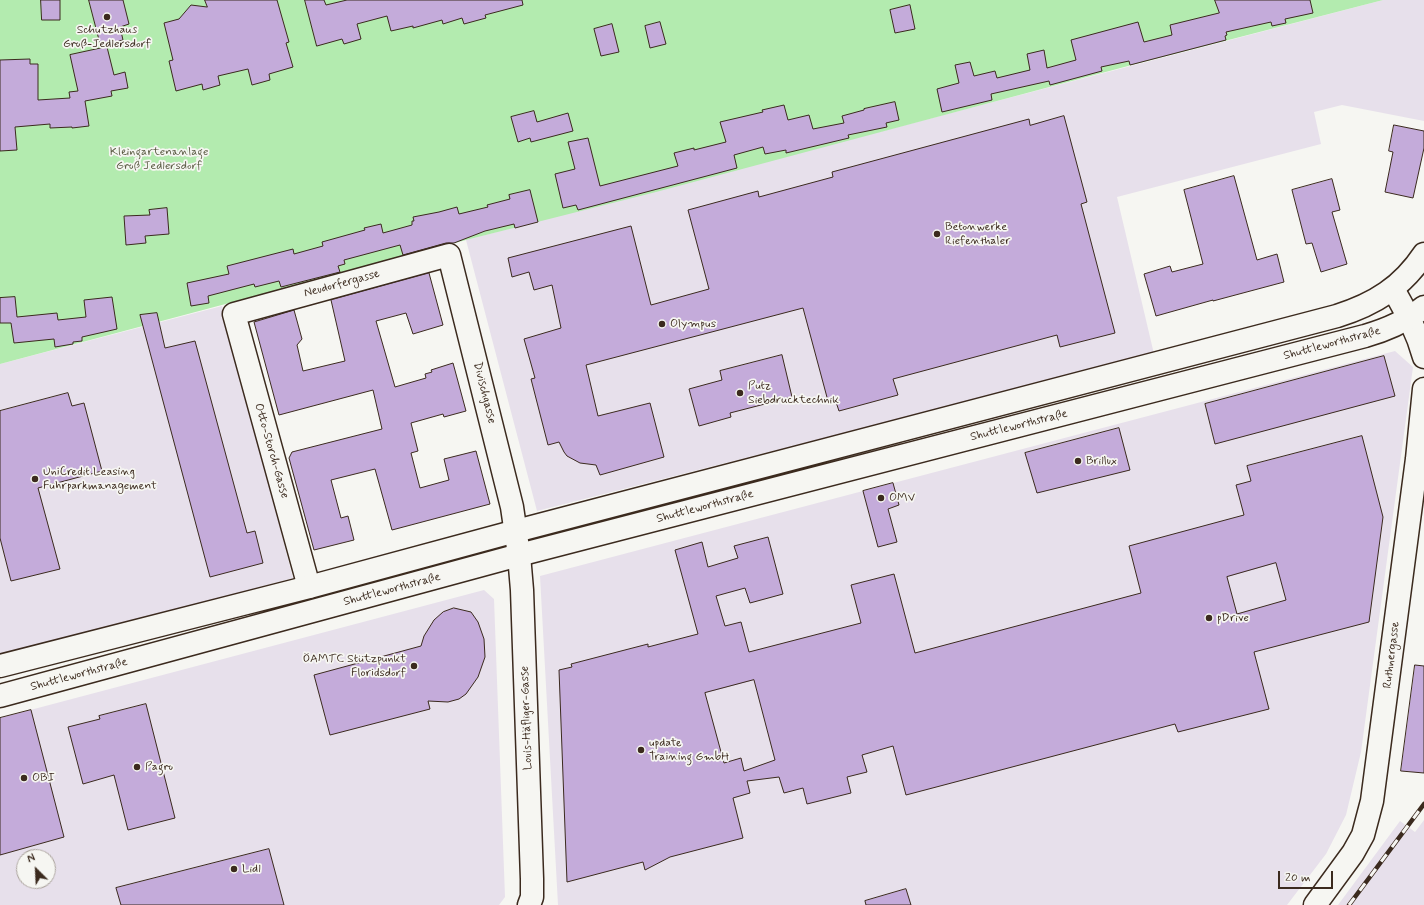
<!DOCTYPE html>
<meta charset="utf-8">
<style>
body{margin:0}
#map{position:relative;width:1424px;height:905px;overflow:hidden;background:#f6f6f2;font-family:Mynerve,sans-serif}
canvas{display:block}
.north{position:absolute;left:16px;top:849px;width:40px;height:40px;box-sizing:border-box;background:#f6f6f2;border:1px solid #aba49d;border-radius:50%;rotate:336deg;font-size:11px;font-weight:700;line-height:16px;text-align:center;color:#3b2a1e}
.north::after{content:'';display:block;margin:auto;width:14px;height:18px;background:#3b2a1e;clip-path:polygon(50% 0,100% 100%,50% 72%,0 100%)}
.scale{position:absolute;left:1278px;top:871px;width:55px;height:18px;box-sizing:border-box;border:2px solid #3b2a1e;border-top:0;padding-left:5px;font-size:12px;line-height:14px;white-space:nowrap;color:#3b2a1e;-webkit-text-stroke:3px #f6f6f2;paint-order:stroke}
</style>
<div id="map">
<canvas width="1424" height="905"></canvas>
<div class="north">N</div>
<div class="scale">20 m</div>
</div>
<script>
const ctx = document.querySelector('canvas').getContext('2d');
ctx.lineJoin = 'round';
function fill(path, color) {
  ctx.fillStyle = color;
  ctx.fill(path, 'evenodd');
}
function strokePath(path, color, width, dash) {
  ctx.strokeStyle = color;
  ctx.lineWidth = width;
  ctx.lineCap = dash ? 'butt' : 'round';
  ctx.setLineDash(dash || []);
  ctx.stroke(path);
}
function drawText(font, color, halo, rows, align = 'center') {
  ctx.font = font + ' Mynerve,sans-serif';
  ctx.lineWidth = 3.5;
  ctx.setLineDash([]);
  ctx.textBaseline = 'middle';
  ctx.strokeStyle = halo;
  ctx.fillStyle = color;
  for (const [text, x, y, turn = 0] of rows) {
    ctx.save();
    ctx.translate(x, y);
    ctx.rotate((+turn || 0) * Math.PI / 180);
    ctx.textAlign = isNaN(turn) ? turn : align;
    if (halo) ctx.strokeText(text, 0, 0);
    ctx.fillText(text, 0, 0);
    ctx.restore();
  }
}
const built = new Path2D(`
 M 1383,0 L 1424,0 L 1424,121 L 1342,105 L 1314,112 L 1321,144 L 1117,197 L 1154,354 L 537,511 L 466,240 Z
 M 222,306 L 293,578 L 0,657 L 0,364 Z
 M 1395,351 L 1413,367 L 1361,752 L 1346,815 L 1326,854 L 1287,905 L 558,905 L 540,576 Z
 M 484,590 L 494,599 L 505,897 L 499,905 L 0,905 L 0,718 ZM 24,857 L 48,857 L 48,881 L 24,881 Z
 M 1424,820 L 1424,905 L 1338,905 L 1400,821 L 1415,832 Z`);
const green = new Path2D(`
 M 0,0 L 1383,0 L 1128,66 L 656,192 L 466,240 L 0,364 Z`);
const building = new Path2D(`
 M 41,0 L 60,0 L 60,20 L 42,20 Z
 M 89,0 L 123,0 L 129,24 L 120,27 L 123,40 L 101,46 Z
 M 205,0 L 277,0 L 289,42 L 286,43 L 293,67 L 269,74 L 270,80 L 252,85 L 248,69 L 218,76 L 220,85 L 203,90 L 202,84 L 176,91 L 169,61 L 173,60 L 164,23 L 179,19 L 191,5 L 207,7 Z
 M 305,0 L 324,0 L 326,5 L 347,0 L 522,0 L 523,5 L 485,15 L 486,18 L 464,24 L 462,18 L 443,24 L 442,20 L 413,28 L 413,26 L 391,31 L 387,16 L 357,24 L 361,39 L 344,44 L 342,39 L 317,46 Z
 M 1215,0 L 1310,0 L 1313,13 L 1285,19 L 1286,23 L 1272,26 L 1271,22 L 1226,32 L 1227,35 L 1225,36 L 1226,40 L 1130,65 L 1129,61 L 1101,67 L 1102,71 L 1050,85 L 1049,81 L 991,94 L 992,100 L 942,112 L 937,89 L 959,83 L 955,65 L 970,62 L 974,76 L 995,71 L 997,78 L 1030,70 L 1027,54 L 1044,50 L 1047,68 L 1076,60 L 1071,40 L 1138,22 L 1144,42 L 1172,35 L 1170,25 L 1219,13 Z
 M 910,5 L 915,29 L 895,33 L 890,10 Z
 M 660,22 L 666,44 L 650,48 L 645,26 Z
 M 612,24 L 619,52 L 601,56 L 594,29 Z
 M 107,47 L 114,75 L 125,72 L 128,88 L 111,91 L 112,96 L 85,101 L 89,126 L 72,128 L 72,127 L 50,128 L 50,124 L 15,127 L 17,150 L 0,151 L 0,60 L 30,59 L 30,64 L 38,64 L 38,100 L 70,98 L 69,92 L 78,91 L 70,55 Z
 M 895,102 L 899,120 L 886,123 L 887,127 L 848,135 L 849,138 L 786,153 L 786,150 L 765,154 L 763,147 L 734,155 L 737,168 L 578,210 L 576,205 L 563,208 L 555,174 L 575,169 L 568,142 L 588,138 L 600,186 L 678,166 L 674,153 L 694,148 L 694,150 L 726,142 L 720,122 L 763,112 L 762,110 L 784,105 L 788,120 L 809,115 L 813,129 L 844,123 L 842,116 L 864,110 L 864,109 Z
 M 534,111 L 537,122 L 568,113 L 573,131 L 531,142 L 530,138 L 518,142 L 511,117 Z
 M 1064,116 L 1087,202 L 1081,204 L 1115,333 L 1060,347 L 1057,335 L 893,379 L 898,395 L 839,411 L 835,399 L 828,401 L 803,308 L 586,365 L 598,416 L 650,403 L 664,457 L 600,475 L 596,465 L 580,463 L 567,456 L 564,452 L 559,442 L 548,445 L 531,379 L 535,378 L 524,339 L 561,328 L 552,285 L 534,290 L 529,272 L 512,277 L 508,258 L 631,226 L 651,305 L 709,289 L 688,210 L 758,191 L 759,197 L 833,177 L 832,172 L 1029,119 L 1030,125 Z
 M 1394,125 L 1424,131 L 1424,148 L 1413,198 L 1385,192 L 1393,152 L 1389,151 Z
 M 1234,176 L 1257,260 L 1277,254 L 1284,282 L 1213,301 L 1213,300 L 1156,316 L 1144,274 L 1170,266 L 1172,272 L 1203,264 L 1184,190 Z
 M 1332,179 L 1340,210 L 1332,212 L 1347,264 L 1321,272 L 1312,243 L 1306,244 L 1292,190 Z
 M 530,190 L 538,222 L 515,228 L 514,224 L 485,231 L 454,243 L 446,243 L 403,255 L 400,245 L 344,260 L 345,264 L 338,266 L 340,272 L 281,287 L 279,281 L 255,287 L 254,284 L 208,296 L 209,303 L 191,306 L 187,283 L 229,274 L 227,266 L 293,249 L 294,254 L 323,246 L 322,242 L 365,230 L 364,228 L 381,224 L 383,233 L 412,225 L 412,221 L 414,221 L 413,217 L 439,212 L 457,207 L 459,214 L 488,207 L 487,205 L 510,199 L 509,195 Z
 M 167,208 L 169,234 L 145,236 L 146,243 L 126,245 L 124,216 L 150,215 L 149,210 Z
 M 429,273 L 443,325 L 413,334 L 406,313 L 376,321 L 395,387 L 426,378 L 425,374 L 432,372 L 431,370 L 453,363 L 466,411 L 444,417 L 443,414 L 411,423 L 418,451 L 411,453 L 420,488 L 449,480 L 444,459 L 476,451 L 490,504 L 392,530 L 375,469 L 331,480 L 341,518 L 348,516 L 354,540 L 314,550 L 289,458 L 292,452 L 382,429 L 373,390 L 279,415 L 254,322 L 294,310 L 302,339 L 297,345 L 303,371 L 345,361 L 331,300 Z
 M 15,297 L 17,317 L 57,313 L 58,320 L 86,317 L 84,300 L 112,297 L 117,329 L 82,337 L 82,341 L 73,342 L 73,344 L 55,347 L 54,339 L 14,343 L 11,323 L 0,323 L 0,298 Z
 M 157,313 L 165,348 L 195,341 L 247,533 L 255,531 L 263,563 L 210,577 L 140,315 Z
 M 782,355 L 792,397 L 730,413 L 731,417 L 699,426 L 689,389 L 722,380 L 720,371 Z
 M 1384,356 L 1395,396 L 1215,444 L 1205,404 Z
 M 68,393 L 72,406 L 84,403 L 102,471 L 38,488 L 60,569 L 11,581 L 0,538 L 0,411 Z
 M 1119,428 L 1130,470 L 1037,493 L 1025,453 Z
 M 1362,436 L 1383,517 L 1369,622 L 1254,652 L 1269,709 L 1178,732 L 1175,724 L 906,795 L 893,746 L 862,755 L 867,772 L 847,777 L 851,793 L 807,804 L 803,788 L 784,793 L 779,777 L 747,781 L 750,793 L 733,798 L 743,838 L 670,857 L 645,870 L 643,862 L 567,882 L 559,670 L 572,667 L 571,664 L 648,644 L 648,647 L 698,634 L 675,550 L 702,542 L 708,567 L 738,558 L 734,546 L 768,537 L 783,594 L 750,603 L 745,588 L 716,596 L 725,626 L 741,622 L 749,652 L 861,623 L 851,585 L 894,574 L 915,653 L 1141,593 L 1129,546 L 1244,515 L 1236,485 L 1251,481 L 1247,466 ZM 1276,563 L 1286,600 L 1237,614 L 1227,577 ZM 754,680 L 775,760 L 744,771 L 741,758 L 724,763 L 705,693 Z
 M 893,483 L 899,505 L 888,509 L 897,542 L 878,547 L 863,491 Z
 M 454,608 L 471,612 L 478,622 L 484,639 L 485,657 L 478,677 L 466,694 L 459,699 L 448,702 L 428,701 L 430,709 L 330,735 L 314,675 L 421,646 L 424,636 L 434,620 L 443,612 Z
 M 1415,665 L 1424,666 L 1424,773 L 1401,771 Z
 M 146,704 L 175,818 L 128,830 L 114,775 L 83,784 L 68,727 L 100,719 L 99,716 Z
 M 31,710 L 64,837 L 0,855 L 0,718 Z
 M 269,849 L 284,905 L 121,905 L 116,888 Z
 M 906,889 L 911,905 L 866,905 L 865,901 Z`);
const minor = new Path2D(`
 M 1393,289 C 1406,312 1417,331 1424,357
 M 309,587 L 234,314 L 449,255 L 512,507 L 519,555 L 522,590 L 532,879 L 532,897 L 529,905
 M 1315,905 L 1353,853 L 1363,835 L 1372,801 L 1417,459 L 1424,389`);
const major = new Path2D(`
 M 0,666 L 309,587 L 516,531 L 1337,316 C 1375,304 1402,287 1424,254
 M 0,696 L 519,555 L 1365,336 C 1386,330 1407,321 1424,307`);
const rail = new Path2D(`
 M 1349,905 L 1424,804`);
const markers = [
 [107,17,4,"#3b2a1e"],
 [937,234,4,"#3b2a1e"],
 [662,324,4,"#3b2a1e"],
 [740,393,4,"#3b2a1e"],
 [1078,461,4,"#3b2a1e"],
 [35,479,4,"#3b2a1e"],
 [881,498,4,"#3b2a1e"],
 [1209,618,4,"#3b2a1e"],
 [414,666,4,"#3b2a1e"],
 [641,750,4,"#3b2a1e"],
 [137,767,4,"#3b2a1e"],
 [24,778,4,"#3b2a1e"],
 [234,869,4,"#3b2a1e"]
];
const poiNames = [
 ["Schutzhaus",107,30,"center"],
 ["Groß-Jedlersdorf",107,44,"center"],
 ["Betonwerke",945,227],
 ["Riefenthaler",945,241],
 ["Olympus",670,324],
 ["Putz",748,386],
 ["Siebdrucktechnik",748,400],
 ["Brillux",1086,461],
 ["UniCredit Leasing",43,472],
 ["Fuhrparkmanagement",43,486],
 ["OMV",889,498],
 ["pDrive",1217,618],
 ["ÖAMTC Stützpunkt",406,659,"right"],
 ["Floridsdorf",406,673,"right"],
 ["update",649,743],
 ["Training GmbH",649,757],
 ["Pagro",145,767],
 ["OBI",32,778],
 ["Lidl",242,869]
];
const parkNames = [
 ["Kleingartenanlage",159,152],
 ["Groß Jedlersdorf",159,166]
];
const streetNames = [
 ["Neudorfergasse",342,284,-15],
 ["Shuttleworthstraße",1332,344,-15],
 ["Divischgasse",484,393,76],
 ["Shuttleworthstraße",1019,426,-14],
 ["Otto-Storch-Gasse",271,451,74],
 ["Shuttleworthstraße",705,507,-15],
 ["Shuttleworthstraße",392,590,-15],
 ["Ruthnergasse",1392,655,-83],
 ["Shuttleworthstraße",79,675,-15],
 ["Louis-Häfliger-Gasse",527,718,-92]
];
fill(built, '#e7e0eb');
fill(green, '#b3ebaf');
fill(building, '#c4abda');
strokePath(building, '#3b2a1e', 1);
strokePath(minor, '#3b2a1e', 25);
strokePath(major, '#3b2a1e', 25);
strokePath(minor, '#f6f6f2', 22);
strokePath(major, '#f6f6f2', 22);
strokePath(rail, '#3b2a1e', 4.5);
strokePath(rail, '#f6f6f2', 3, [9]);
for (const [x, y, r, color] of markers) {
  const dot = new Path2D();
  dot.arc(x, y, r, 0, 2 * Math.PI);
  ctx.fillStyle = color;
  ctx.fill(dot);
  strokePath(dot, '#f6f6f2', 1.5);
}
drawText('12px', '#3b2a1e', '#f6f6f2', poiNames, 'left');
drawText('12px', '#595a42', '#f6f6f2', parkNames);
drawText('12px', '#3b2a1e', '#f6f6f2', streetNames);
</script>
